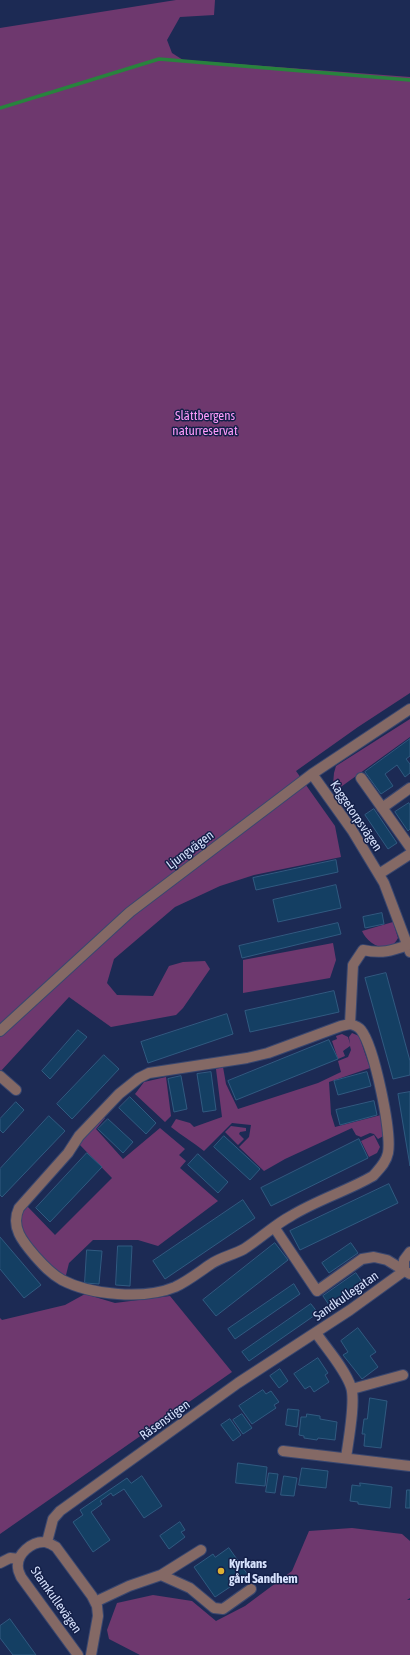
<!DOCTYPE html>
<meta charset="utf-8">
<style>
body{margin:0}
canvas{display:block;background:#1c2a54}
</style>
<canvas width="410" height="1655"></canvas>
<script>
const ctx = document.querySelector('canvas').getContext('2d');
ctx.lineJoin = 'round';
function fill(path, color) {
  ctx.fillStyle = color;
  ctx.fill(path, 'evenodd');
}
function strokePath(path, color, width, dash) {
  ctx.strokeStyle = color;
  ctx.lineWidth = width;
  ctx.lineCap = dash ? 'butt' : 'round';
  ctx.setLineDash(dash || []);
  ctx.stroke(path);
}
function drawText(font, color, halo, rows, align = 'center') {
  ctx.font = font + ' "Asap Condensed",sans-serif';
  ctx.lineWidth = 3;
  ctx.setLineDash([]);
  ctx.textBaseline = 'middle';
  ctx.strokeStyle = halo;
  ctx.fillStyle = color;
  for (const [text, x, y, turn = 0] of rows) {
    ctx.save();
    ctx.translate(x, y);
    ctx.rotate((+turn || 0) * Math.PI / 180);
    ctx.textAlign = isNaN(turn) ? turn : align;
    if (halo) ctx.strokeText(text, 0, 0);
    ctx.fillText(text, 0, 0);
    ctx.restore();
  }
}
const green = new Path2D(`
 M 176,0 L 215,0 L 214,15 L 180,17 L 167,40 L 172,53 L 183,60 L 410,77 L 410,693 L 358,727 L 296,771 L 335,826 L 341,857 L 254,875 L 220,886 L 175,907 L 114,959 L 107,983 L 117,995 L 153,996 L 169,966 L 183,962 L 205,961 L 210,969 L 183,1008 L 176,1015 L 111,1027 L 69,997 L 0,1072 L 0,28 Z
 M 410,719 L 410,737 L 338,789 L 333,785 L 334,773 L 336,766 Z
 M 393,922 L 398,938 C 389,956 368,945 362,931 Z
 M 333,943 L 336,960 L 330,978 L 243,993 L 243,960 Z
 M 352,1033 L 359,1036 L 370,1068 L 329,1082 L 331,1114 L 335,1127 L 381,1115 L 385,1135 L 378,1139 L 374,1134 L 370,1133 L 361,1137 L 356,1135 L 352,1128 L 285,1159 L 264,1171 L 239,1147 L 249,1137 L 251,1125 L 232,1123 L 204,1151 C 193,1142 182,1136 171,1127 L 176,1119 L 190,1123 L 194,1127 L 222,1117 L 216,1069 L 223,1067 L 226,1084 L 238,1109 L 318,1083 L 341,1072 L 338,1061 L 348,1057 L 351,1050 L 350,1046 L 343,1051 L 345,1056 L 338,1059 L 332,1041 L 337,1039 L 336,1036 L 342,1034 L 348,1037 L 350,1044 L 349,1037 Z
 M 166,1077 L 171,1116 L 165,1122 L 135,1094 L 144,1082 Z
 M 100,1116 L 105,1118 L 96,1129 L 123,1159 L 160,1128 L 185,1149 L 179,1155 L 186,1161 L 180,1168 L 218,1201 L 158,1246 L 138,1240 L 93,1240 L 69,1263 L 65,1279 L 51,1268 L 25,1238 L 18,1219 L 27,1206 L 55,1235 L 112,1178 L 78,1143 Z
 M 231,1126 L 246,1128 L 246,1131 L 240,1132 L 239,1134 L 244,1139 L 238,1145 L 225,1132 Z
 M 374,1135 L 380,1147 L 377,1153 L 369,1157 L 361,1141 Z
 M 85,1294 L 115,1303 L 170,1296 L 232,1372 L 0,1534 L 0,1318 L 2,1320 L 65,1305 Z
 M 352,1528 L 402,1534 L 410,1541 L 410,1598 L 407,1600 L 410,1600 L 410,1655 L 140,1655 L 109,1639 L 107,1630 L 117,1603 L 153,1595 L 192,1601 L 216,1621 L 245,1606 L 292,1571 L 309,1531 Z`);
const stream = new Path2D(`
 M 0,108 L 159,59 L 410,80`);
const building = new Path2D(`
 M 410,739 L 410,756 L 406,759 L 410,764 L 410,773 L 405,777 L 397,765 L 385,774 L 393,786 L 381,794 L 365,772 Z
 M 409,803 L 410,805 L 410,829 L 408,831 L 395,812 Z
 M 374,809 L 397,843 L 388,849 L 365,815 Z
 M 336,860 L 338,872 L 256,890 L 253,878 Z
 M 336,885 L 341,908 L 278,922 L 273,900 Z
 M 382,913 L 384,924 L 365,928 L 363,917 Z
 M 338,923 L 341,934 L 242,958 L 239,946 Z
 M 386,973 L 410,1061 L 410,1075 L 393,1079 L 365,978 Z
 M 334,991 L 339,1012 L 250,1032 L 245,1011 Z
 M 227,1014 L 233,1034 L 148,1063 L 141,1042 Z
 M 78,1030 L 87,1037 L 50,1079 L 42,1071 Z
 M 329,1040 L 338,1059 L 236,1100 L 228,1081 Z
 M 104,1055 L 119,1069 L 72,1119 L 57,1104 Z
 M 211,1072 L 216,1110 L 203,1112 L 197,1074 Z
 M 367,1072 L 371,1086 L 338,1095 L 334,1081 Z
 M 181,1076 L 187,1109 L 174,1112 L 168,1079 Z
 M 410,1092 L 410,1166 L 398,1094 Z
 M 130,1097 L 156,1123 L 146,1134 L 119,1108 Z
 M 374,1101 L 377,1115 L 340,1125 L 336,1110 Z
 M 16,1102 L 24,1110 L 3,1133 L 0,1130 L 0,1119 Z
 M 49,1116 L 65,1131 L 2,1197 L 0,1195 L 0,1169 Z
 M 108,1119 L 133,1142 L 123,1153 L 98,1129 Z
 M 224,1136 L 260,1169 L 250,1180 L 214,1147 Z
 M 359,1139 L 368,1158 L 271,1206 L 261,1188 Z
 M 87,1153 L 102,1167 L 50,1222 L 36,1208 Z
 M 198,1154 L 228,1182 L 218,1193 L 188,1165 Z
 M 389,1184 L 398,1203 L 300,1250 L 290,1231 Z
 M 243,1200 L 255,1218 L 165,1279 L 153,1261 Z
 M 0,1237 L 41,1285 L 24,1298 L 0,1269 Z
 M 275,1243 L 288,1260 L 216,1316 L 203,1300 Z
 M 351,1243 L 358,1253 L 329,1273 L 322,1263 Z
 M 118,1246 L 132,1246 L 130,1286 L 116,1285 Z
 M 87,1250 L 102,1251 L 99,1284 L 85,1283 Z
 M 356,1273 L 362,1282 L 329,1305 L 323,1296 Z
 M 294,1284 L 300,1294 L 235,1339 L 228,1329 Z
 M 311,1304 L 318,1313 L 249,1361 L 242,1352 Z
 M 358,1328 L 376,1352 L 370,1356 L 378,1367 L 362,1379 L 343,1355 L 348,1352 L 341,1341 Z
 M 318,1358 L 328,1373 L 325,1375 L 329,1382 L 314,1392 L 310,1386 L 305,1389 L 294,1374 Z
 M 280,1369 L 288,1381 L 279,1388 L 270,1376 Z
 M 263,1390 L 266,1394 L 271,1391 L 279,1402 L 274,1405 L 276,1408 L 252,1424 L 239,1406 Z
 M 370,1398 L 387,1401 L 381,1448 L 364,1446 L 365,1434 L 362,1434 L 364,1419 L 367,1419 Z
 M 288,1409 L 299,1410 L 297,1427 L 286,1425 Z
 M 242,1414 L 252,1428 L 243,1434 L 233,1420 Z
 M 307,1414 L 320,1416 L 320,1419 L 337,1422 L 335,1440 L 318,1438 L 317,1440 L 304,1438 L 304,1436 L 299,1435 L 301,1417 L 306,1417 Z
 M 230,1419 L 241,1435 L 233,1441 L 221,1425 Z
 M 238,1463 L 267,1467 L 265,1486 L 236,1483 Z
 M 302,1468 L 328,1471 L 326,1488 L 299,1485 Z
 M 269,1473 L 278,1474 L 275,1493 L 266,1492 Z
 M 142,1476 L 162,1506 L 144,1518 L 124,1489 L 113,1496 L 111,1493 L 100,1501 L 102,1504 L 91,1512 L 110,1540 L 93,1552 L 73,1522 L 83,1515 L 80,1510 L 127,1478 L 131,1483 Z
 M 284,1476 L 297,1478 L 294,1496 L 281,1495 Z
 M 360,1483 L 392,1487 L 390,1508 L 358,1504 L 358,1502 L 350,1501 L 352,1485 L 360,1486 Z
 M 407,1490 L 410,1490 L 410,1508 L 406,1508 Z
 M 180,1522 L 185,1530 L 181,1532 L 185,1537 L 169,1549 L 160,1536 Z
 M 229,1548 L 248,1575 L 215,1597 L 194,1567 L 213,1554 L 215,1557 Z
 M 10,1619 L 36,1655 L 13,1655 L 0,1638 L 0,1626 Z`);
const minor = new Path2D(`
 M 312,774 L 352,830 L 384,883 L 410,952
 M 361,778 L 410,847
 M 382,808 L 410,788
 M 379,874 L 410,854
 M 350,1024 L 341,1026 L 268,1053 L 247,1058 L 149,1073 L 139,1078 L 119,1094 L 79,1136 L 68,1153 L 19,1208 C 10,1227 23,1242 35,1256 C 43,1265 51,1274 62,1280 C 91,1295 144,1300 175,1287 C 188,1281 199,1272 211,1264 C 221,1257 233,1255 244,1249 C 260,1239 274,1225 291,1216 C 317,1200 347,1191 373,1176 C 379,1169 386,1163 388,1153 C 392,1132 374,1046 361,1030 C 358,1026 354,1025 350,1024 L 353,965 L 363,950 C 382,954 391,951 408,945
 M 0,1031 L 130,912 L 312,774 L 410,709
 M 0,1076 L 16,1090
 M 274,1227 L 317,1291 L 362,1259 L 374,1257 L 387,1260 L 410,1274
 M 404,1271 L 404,1260 L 410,1252
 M 316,1333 C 327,1349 345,1369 351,1387 C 356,1401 348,1442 346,1458
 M 352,1389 L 403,1375
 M 283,1451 L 410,1466
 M 47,1542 L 53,1519 L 60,1511 L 238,1383 L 350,1310 L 404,1271
 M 0,1563 L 10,1558 L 19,1559
 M 161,1575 L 201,1550
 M 95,1602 L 129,1586 L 161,1575 L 190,1588 L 214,1608 L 223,1609 L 251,1589
 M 78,1655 L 21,1577 C 20,1574 18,1571 18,1568 C 16,1554 32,1541 45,1542 C 49,1543 53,1545 56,1547 L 92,1596 L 97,1606 L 98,1616 L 91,1655`);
const markers = [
 [221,1571,4,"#deb133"]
];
const parkNames = [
 ["Slättbergens",205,416],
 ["naturreservat",205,431]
];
const streetNames = [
 ["Kaggetorpsvägen",356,816,56],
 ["Ljungvägen",190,850,-37],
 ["Sandkullegatan",346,1296,-35],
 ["Råsenstigen",165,1420,-36],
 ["Stamkullevägen",56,1600,55]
];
const poiNames = [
 ["Kyrkans",229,1564],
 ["gård Sandhem",229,1579]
];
fill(green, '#6e386e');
strokePath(stream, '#28833d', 3.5);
fill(building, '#143f63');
strokePath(building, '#305a80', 1);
strokePath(minor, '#3a476f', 12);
strokePath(minor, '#846965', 10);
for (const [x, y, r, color] of markers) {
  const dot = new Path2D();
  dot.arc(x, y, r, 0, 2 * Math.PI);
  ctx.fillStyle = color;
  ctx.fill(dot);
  strokePath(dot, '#131f48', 1.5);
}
drawText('13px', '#fe9cfc', '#131f48', parkNames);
drawText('13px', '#d6e1fc', '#131f48', streetNames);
drawText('bold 13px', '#d6e1fc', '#131f48', poiNames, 'left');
</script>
